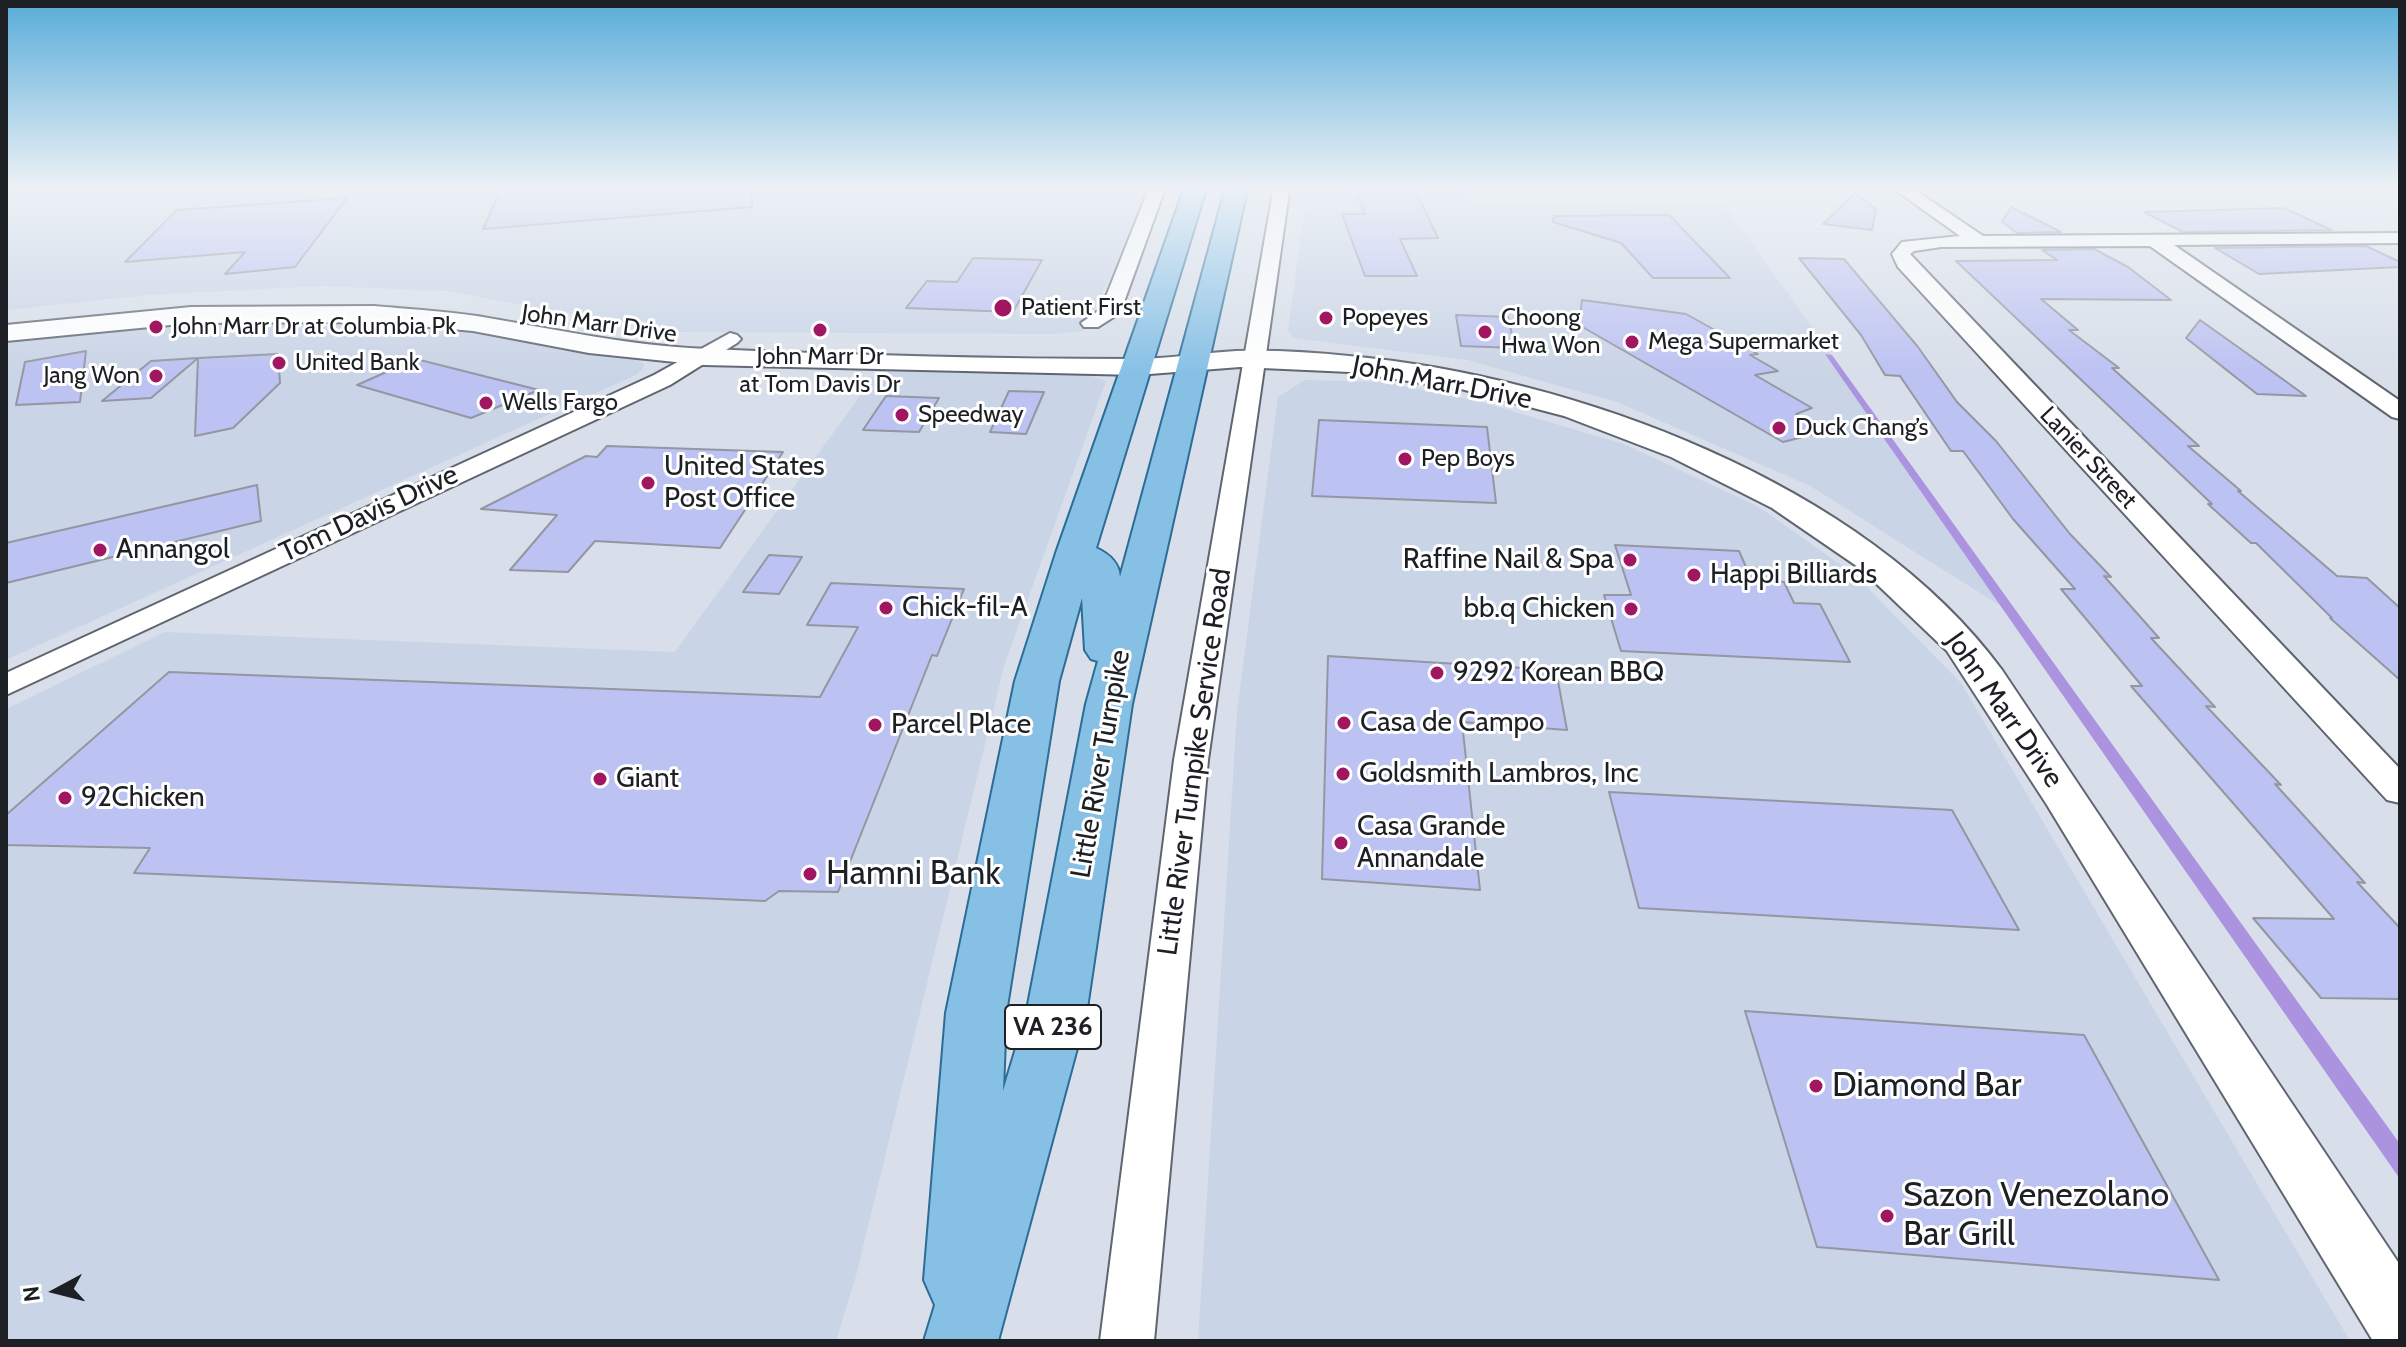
<!DOCTYPE html>
<meta charset="utf-8">
<style>
body{margin:0}
#map{position:relative;width:2406px;height:1347px;overflow:hidden;background:#d8dfea;font-family:Cabin,sans-serif}
canvas{display:block}
.frame{position:absolute;inset:0;border:8px solid #1c1f23;pointer-events:none}
.north{position:absolute;left:16px;top:1251px;width:80px;height:80px;-webkit-text-stroke:6px #fff;paint-order:stroke;rotate:263deg;font-size:22px;font-weight:700;line-height:32px;text-align:center;color:#1c1f23}
.north::after{content:'';display:block;margin:auto;width:28px;height:36px;background:#1c1f23;clip-path:polygon(50% 0,100% 100%,50% 72%,0 100%)}
</style>
<div id="map">
<canvas width="2406" height="1347"></canvas>
<div class="frame"></div>
<div class="north">N</div>
</div>
<script>
const ctx = document.querySelector('canvas').getContext('2d');
ctx.lineJoin = 'round';
function fill(path, color) {
  ctx.fillStyle = color;
  ctx.fill(path, 'evenodd');
}
function strokePath(path, color, width, dash) {
  ctx.strokeStyle = color;
  ctx.lineWidth = width;
  ctx.lineCap = dash ? 'butt' : 'round';
  ctx.setLineDash(dash || []);
  ctx.stroke(path);
}
function drawText(font, color, halo, rows, align = 'center') {
  ctx.font = font + ' Cabin,sans-serif';
  ctx.lineWidth = 6;
  ctx.setLineDash([]);
  ctx.textBaseline = 'middle';
  ctx.strokeStyle = halo;
  ctx.fillStyle = color;
  for (const [text, x, y, turn = 0] of rows) {
    ctx.save();
    ctx.translate(x, y);
    ctx.rotate((+turn || 0) * Math.PI / 180);
    ctx.textAlign = isNaN(turn) ? turn : align;
    if (halo) ctx.strokeText(text, 0, 0);
    ctx.fillText(text, 0, 0);
    ctx.restore();
  }
}
const built = new Path2D(`
 M 6,186 L 1164,186 L 1153,216 L 1142,216 L 1083,331 L 1054,334 L 672,332 L 446,291 L 321,286 L 149,295 L 6,310 Z
 M 1266,186 L 1464,186 L 1476,205 L 1723,203 L 1832,355 L 1826,355 L 2001,606 L 1810,486 L 1617,402 L 1467,360 L 1294,338 L 1288,330 L 1305,206 L 1262,206 Z
 M 350,320 L 465,325 L 636,358 L 645,365 L 638,374 L 6,660 L 6,342 L 176,324 Z
 M 880,368 L 1086,374 L 1106,381 L 1004,666 L 856,1276 L 836,1341 L 6,1341 L 6,709 L 165,632 L 675,652 Z
 M 1305,380 L 1384,382 L 1481,402 L 1624,444 L 1759,507 L 1855,575 L 1961,683 L 2350,1341 L 1198,1341 L 1237,712 L 1278,397 Z`);
const forest = new Path2D(`
 M 1825,354 L 1832,355 L 2400,1144 L 2400,1179 Z`);
const building = new Path2D(`
 M 525,186 L 751,186 L 752,207 L 483,229 L 502,188 Z
 M 1354,186 L 1413,186 L 1438,238 L 1400,239 L 1417,276 L 1365,276 L 1342,214 L 1365,214 Z
 M 1855,193 L 1876,209 L 1872,230 L 1823,224 Z
 M 347,198 L 295,267 L 225,274 L 245,252 L 125,262 L 177,210 Z
 M 2011,207 L 2061,232 L 2017,233 L 2002,222 Z
 M 2284,208 L 2332,230 L 2183,232 L 2144,212 Z
 M 1669,215 L 1730,278 L 1653,278 L 1621,243 L 1553,222 L 1554,216 Z
 M 2366,246 L 2400,262 L 2400,267 L 2259,274 L 2215,248 Z
 M 2094,249 L 2128,267 L 2171,300 L 2041,299 L 2078,330 L 2069,330 L 2119,368 L 2112,368 L 2199,446 L 2188,446 L 2241,491 L 2238,491 L 2337,576 L 2367,578 L 2400,608 L 2400,680 L 2330,618 L 2332,618 L 2256,543 L 2251,543 L 2208,504 L 2212,504 L 1956,261 L 2057,260 L 2042,250 Z
 M 973,258 L 1042,260 L 1013,312 L 906,308 L 927,281 L 957,282 Z
 M 1799,258 L 1844,259 L 1918,347 L 1957,402 L 1996,441 L 2070,534 L 2111,577 L 2104,576 L 2159,638 L 2151,638 L 2215,707 L 2206,706 L 2281,785 L 2275,784 L 2365,883 L 2357,882 L 2400,928 L 2400,999 L 2321,998 L 2253,918 L 2334,919 L 2131,686 L 2142,686 L 2061,589 L 2075,589 L 2013,519 L 1963,451 L 1951,451 L 1900,376 L 1885,375 L 1861,335 Z
 M 1582,300 L 1686,314 L 1758,354 L 1750,355 L 1778,371 L 1755,375 L 1812,408 L 1796,414 L 1826,431 L 1783,442 L 1579,325 Z
 M 1456,315 L 1508,317 L 1515,348 L 1461,346 Z
 M 2200,320 L 2259,362 L 2306,396 L 2257,394 L 2186,338 Z
 M 86,351 L 80,402 L 16,405 L 25,362 Z
 M 278,354 L 280,383 L 233,428 L 195,436 L 198,358 Z
 M 198,358 L 151,398 L 102,401 L 151,361 Z
 M 416,359 L 539,390 L 471,418 L 357,385 Z
 M 1009,391 L 1044,392 L 1026,434 L 990,432 Z
 M 886,396 L 939,398 L 919,432 L 863,430 Z
 M 1319,420 L 1487,427 L 1496,503 L 1312,496 Z
 M 607,446 L 783,452 L 720,548 L 595,541 L 568,572 L 510,570 L 557,515 L 481,509 L 586,456 L 597,457 Z
 M 257,485 L 261,521 L 6,583 L 6,543 Z
 M 1615,545 L 1739,551 L 1746,567 L 1761,568 L 1767,581 L 1784,582 L 1794,603 L 1820,604 L 1850,662 L 1621,651 L 1604,595 L 1631,595 Z
 M 769,555 L 802,557 L 779,594 L 743,592 Z
 M 831,583 L 964,589 L 937,656 L 932,655 L 838,892 L 779,891 L 765,901 L 134,873 L 150,848 L 6,845 L 6,815 L 169,672 L 820,697 L 858,627 L 807,625 Z
 M 1328,656 L 1556,670 L 1567,730 L 1462,722 L 1480,890 L 1322,879 Z
 M 1609,792 L 1952,810 L 2019,930 L 1639,908 Z
 M 1745,1011 L 2084,1035 L 2219,1280 L 1817,1247 Z`);
const minor = new Path2D(`
 M 1150,186 L 1166,186 L 1120,313 L 1098,327 L 1084,327 L 1081,323 L 1101,309 Z
 M 1274,186 L 1290,186 L 1208,760 L 1154,1341 L 1100,1341 L 1174,760 Z
 M 1890,186 L 1909,186 L 1983,236 L 2400,233 L 2400,243 L 2174,245 L 2400,401 L 2400,419 L 2392,417 L 2150,246 L 1941,247 L 1914,251 L 1910,254 L 2400,769 L 2400,803 L 2387,800 L 1898,267 L 1892,254 L 1902,242 L 1960,236 Z
 M 730,333 L 737,335 L 741,339 L 737,343 L 670,385 L 6,695 L 6,673 L 654,375 Z`);
const tertiary = new Path2D(`
 M 374,306 C 408,309 443,311 477,316 C 554,329 630,346 709,349 C 849,355 992,359 1133,359 C 1167,359 1202,353 1236,351 C 1273,350 1312,352 1349,356 C 1573,376 1865,483 2002,670 L 2400,1265 L 2400,1341 L 2373,1341 L 2047,805 L 1947,651 L 1861,569 L 1772,508 L 1671,457 L 1564,416 L 1461,389 L 1350,372 L 1240,367 L 1137,375 L 704,365 L 589,353 L 473,331 L 374,322 L 191,323 L 6,341 L 6,325 L 191,307 Z`);
const primary = new Path2D(`
 M 1185,186 L 1207,186 L 1096,548 C 1109,554 1119,562 1120,577 L 1226,186 L 1248,186 L 1132,704 L 1086,1015 L 998,1341 L 924,1341 L 935,1305 L 924,1280 L 946,1013 L 1015,681 L 1056,553 ZM 1082,598 L 1085,650 L 1091,659 L 1098,661 L 1086,704 L 1026,1015 L 1003,1091 L 1006,1013 L 1059,681 Z`);
const markers = [
 [1003,308,10,"#a11660"],
 [1326,318,8,"#a11660"],
 [156,327,8,"#a11660"],
 [820,330,8,"#a11660"],
 [1485,332,8,"#a11660"],
 [1632,342,8,"#a11660"],
 [279,363,8,"#a11660"],
 [156,376,8,"#a11660"],
 [486,403,8,"#a11660"],
 [902,415,8,"#a11660"],
 [1779,428,8,"#a11660"],
 [1405,459,8,"#a11660"],
 [648,483,8,"#a11660"],
 [100,550,8,"#a11660"],
 [1630,560,8,"#a11660"],
 [1694,575,8,"#a11660"],
 [886,608,8,"#a11660"],
 [1631,609,8,"#a11660"],
 [1437,673,8,"#a11660"],
 [1344,723,8,"#a11660"],
 [875,725,8,"#a11660"],
 [1343,774,8,"#a11660"],
 [600,779,8,"#a11660"],
 [65,798,8,"#a11660"],
 [1341,843,8,"#a11660"],
 [810,874,8,"#a11660"],
 [1816,1086,8,"#a11660"],
 [1887,1216,8,"#a11660"]
];
const farPoinames = [
 ["Patient First",1021,308],
 ["Popeyes",1342,318],
 ["Choong",1501,318],
 ["Hwa Won",1501,346],
 ["John Marr Dr at Columbia Pk",172,327],
 ["Mega Supermarket",1648,342],
 ["John Marr Dr",820,357,"center"],
 ["at Tom Davis Dr",820,385,"center"],
 ["United Bank",295,363],
 ["Jang Won",140,376,"right"],
 ["Wells Fargo",502,403],
 ["Speedway",918,415],
 ["Duck Chang’s",1795,428],
 ["Pep Boys",1421,459]
];
const farStreetnames = [
 ["John Marr Drive",599,324,8],
 ["Lanier Street",2088,458,47]
];
const shields = [
 [1053,1027,96]
];
const shieldNames = [
 ["VA 236",1053,1027]
];
const streetNames = [
 ["John Marr Drive",1442,383,11],
 ["Tom Davis Drive",369,514,-25],
 ["John Marr Drive",2004,710,55],
 ["Little River Turnpike Service Road",1195,762,-82],
 ["Little River Turnpike",1101,764,-80]
];
const poiNames = [
 ["United States",664,467],
 ["Post Office",664,499],
 ["Annangol",116,550],
 ["Raffine Nail & Spa",1614,560,"right"],
 ["Happi Billiards",1710,575],
 ["Chick-fil-A",902,608],
 ["bb.q Chicken",1615,609,"right"],
 ["9292 Korean BBQ",1453,673],
 ["Casa de Campo",1360,723],
 ["Parcel Place",891,725],
 ["Goldsmith Lambros, Inc",1359,774],
 ["Giant",616,779],
 ["92Chicken",81,798],
 ["Casa Grande",1357,827],
 ["Annandale",1357,859]
];
const nearPoinames = [
 ["Hamni Bank",826,874],
 ["Diamond Bar",1832,1086],
 ["Sazon Venezolano",1903,1196],
 ["Bar Grill",1903,1235]
];
fill(built, '#c9d4e6');
fill(forest, '#ab93e0');
fill(building, '#bcc2f2');
strokePath(building, '#9496a1', 2);
strokePath(minor, '#5f656f', 4);
strokePath(tertiary, '#5f656f', 4);
strokePath(primary, '#2c6c95', 4);
fill(minor, '#fff');
fill(tertiary, '#fff');
fill(primary, '#86c0e5');
const sky = ctx.createLinearGradient(0, 0, 0, 374);
sky.addColorStop(0, '#58acd9');
sky.addColorStop(0.5, '#edf1f6');
sky.addColorStop(1, '#edf1f600');
ctx.fillStyle = sky;
ctx.fillRect(0, 0, 2406, 374);
for (const [x, y, r, color] of markers) {
  const dot = new Path2D();
  dot.arc(x, y, r, 0, 2 * Math.PI);
  ctx.fillStyle = color;
  ctx.fill(dot);
  strokePath(dot, '#fff', 3);
}
drawText('24px', '#1c1f23', '#fff', farPoinames, 'left');
drawText('24px', '#1c1f23', '#fff', farStreetnames);
for (const [x, y, w] of shields) {
  const box = new Path2D();
  box.roundRect(x - w / 2, y - 22, w, 44, 6);
  ctx.fillStyle = '#fff';
  ctx.fill(box);
  strokePath(box, '#1c1f23', 2);
}
drawText('bold 26px', '#1c1f23', null, shieldNames);
drawText('28px', '#1c1f23', '#fff', streetNames);
drawText('28px', '#1c1f23', '#fff', poiNames, 'left');
drawText('34px', '#1c1f23', '#fff', nearPoinames, 'left');
</script>
